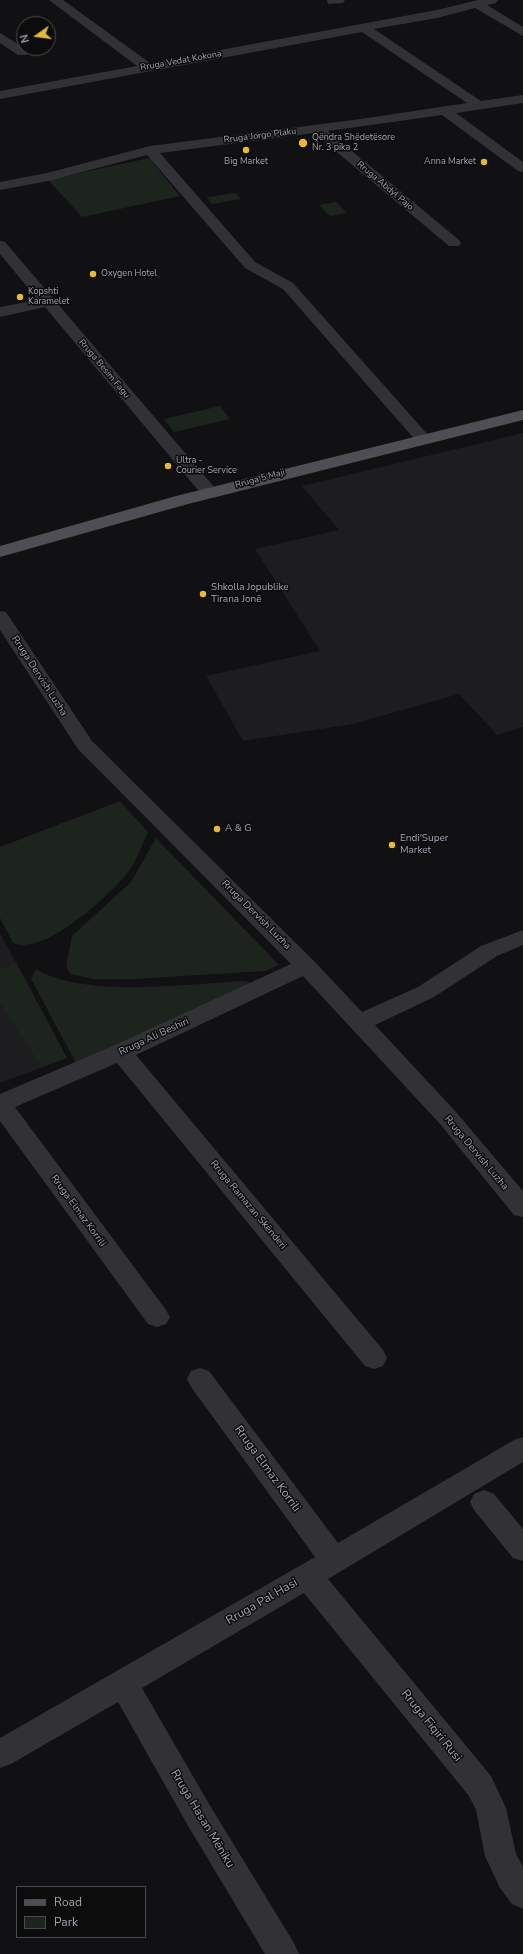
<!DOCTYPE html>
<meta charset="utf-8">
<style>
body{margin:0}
#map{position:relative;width:523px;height:1954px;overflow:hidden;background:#111012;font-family:"Nunito Sans",sans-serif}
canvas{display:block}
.legend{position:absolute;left:16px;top:1886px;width:130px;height:52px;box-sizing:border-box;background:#0c0c0d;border:1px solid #484a4f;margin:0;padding:5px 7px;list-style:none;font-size:12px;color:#a3a6b2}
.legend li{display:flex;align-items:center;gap:8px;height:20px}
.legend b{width:20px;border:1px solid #484a4f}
.north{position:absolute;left:16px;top:16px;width:40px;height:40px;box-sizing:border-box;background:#0c0c0d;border:1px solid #484a4f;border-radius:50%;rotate:256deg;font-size:11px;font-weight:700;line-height:16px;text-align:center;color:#a3a6b2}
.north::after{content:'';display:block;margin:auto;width:14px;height:18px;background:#e4ba36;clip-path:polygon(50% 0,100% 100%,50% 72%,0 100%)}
</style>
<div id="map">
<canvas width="523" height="1954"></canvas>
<ul class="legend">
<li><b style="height:5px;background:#4e4f55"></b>Road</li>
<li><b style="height:11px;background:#1d241e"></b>Park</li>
</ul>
<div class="north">N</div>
</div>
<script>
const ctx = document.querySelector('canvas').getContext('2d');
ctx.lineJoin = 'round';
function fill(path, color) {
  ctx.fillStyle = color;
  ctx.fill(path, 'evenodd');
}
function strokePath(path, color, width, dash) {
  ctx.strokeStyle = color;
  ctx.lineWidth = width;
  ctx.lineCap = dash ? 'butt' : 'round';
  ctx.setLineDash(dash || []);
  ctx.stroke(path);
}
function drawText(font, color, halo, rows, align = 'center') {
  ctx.font = font + ' "Nunito Sans",sans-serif';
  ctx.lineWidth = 3;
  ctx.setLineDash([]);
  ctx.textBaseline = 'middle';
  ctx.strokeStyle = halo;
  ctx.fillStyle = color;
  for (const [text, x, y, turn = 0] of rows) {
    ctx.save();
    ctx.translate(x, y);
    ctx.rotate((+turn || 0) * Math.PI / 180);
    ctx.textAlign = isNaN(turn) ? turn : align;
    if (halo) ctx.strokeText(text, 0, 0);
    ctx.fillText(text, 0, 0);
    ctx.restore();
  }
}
const built = new Path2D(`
 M 523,433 L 523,727 L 497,735 L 459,694 L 353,724 L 243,741 L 206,676 L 320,651 L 255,549 L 339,530 L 302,486 Z
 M 0,933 L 67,1058 L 0,1083 Z`);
const green = new Path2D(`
 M 149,158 L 180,196 L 82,217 L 48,180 Z
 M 236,193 L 241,199 L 212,204 L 207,197 Z
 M 336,202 L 347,213 L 330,216 L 319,205 Z
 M 220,406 L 230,419 L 174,432 L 164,419 Z
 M 120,801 L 148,832 C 141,846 136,864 125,876 C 106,898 44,956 13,943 L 0,918 L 0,847 Z
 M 156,838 L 279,965 L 265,971 L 134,979 L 94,979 L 70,974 L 66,966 L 72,936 L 131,882 Z
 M 16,962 L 67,1058 L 42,1067 L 0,1003 L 0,969 Z
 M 36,969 C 82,998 189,984 244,981 L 255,984 L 76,1063 L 31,979 Z`);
const minor = new Path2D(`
 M 49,0 L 63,0 L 150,63 L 437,10 L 478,0 L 498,0 L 496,3 L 487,5 L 523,27 L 523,36 L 475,8 L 437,18 L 374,29 L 481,101 L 523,95 L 523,103 L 456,113 L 523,162 L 523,172 L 518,171 L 442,115 L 328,131 L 459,240 L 461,243 L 459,246 L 449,246 L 314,133 L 160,153 L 255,262 L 293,283 L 429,436 L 431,439 L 429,442 L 423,444 L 417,442 L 283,289 L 245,268 L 147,155 L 48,181 L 0,190 L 0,182 L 47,173 L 150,146 L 361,119 L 467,103 L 362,32 L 0,99 L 0,91 L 137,66 Z
 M 327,0 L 345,0 L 343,3 L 328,4 Z
 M 0,33 L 26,49 L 28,52 L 26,55 L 18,55 L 0,43 Z
 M 0,241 L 5,242 L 215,488 L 218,492 L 215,496 L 209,497 L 203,496 L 45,307 L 0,317 L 0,307 L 38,300 L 0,254 Z
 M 0,611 L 6,612 L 92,741 L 314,961 L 362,1012 L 418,987 L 481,946 L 523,930 L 523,945 L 497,956 L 434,997 L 375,1025 L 456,1112 L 523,1191 L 523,1217 L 514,1215 L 440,1124 L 303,976 L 136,1055 L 383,1350 L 387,1358 L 383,1366 L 374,1369 L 365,1366 L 117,1063 L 15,1107 L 166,1310 L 170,1317 L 166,1324 L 157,1327 L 148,1324 L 0,1121 L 0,1094 L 113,1046 L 291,964 L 78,749 L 0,630 Z
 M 200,1368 L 209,1371 L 338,1543 L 514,1440 L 523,1437 L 523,1462 L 328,1579 L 491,1776 L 506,1808 L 516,1854 L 523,1867 L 523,1909 L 512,1904 L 500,1888 L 485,1856 L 476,1810 L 469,1796 L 304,1593 L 142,1688 L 209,1804 L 294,1943 L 299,1954 L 265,1954 L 187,1824 L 118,1702 L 11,1764 L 0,1768 L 0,1738 L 315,1557 L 191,1387 L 187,1379 L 191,1371 Z
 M 484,1490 L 494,1494 L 523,1529 L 523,1561 L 513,1558 L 474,1510 L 470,1502 L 474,1494 Z`);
const major = new Path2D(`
 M 523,410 L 523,420 L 188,504 L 0,557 L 0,546 L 176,496 Z`);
const markers = [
 [303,143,5,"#e4ba36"],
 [246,150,4,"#e4ba36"],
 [484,162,4,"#e4ba36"],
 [93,274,4,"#e4ba36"],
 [20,297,4,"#e4ba36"],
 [168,466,4,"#e4ba36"],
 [203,594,4,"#e4ba36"],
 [217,829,4,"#e4ba36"],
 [392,845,4,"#e4ba36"]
];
const farStreetnames = [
 ["Rruga Vedat Kokona",181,61,-10],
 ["Rruga Jorgo Plaku",260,136,-7],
 ["Rruga Abdyl Pajo",385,186,40],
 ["Rruga Besim Fagu",104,369,50],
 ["Rruga 5 Maji",260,479,-15]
];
const farPoinames = [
 ["Qëndra Shëdetësore",312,138],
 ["Nr. 3 pika 2",312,148],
 ["Big Market",246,162,"center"],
 ["Anna Market",476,162,"right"],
 ["Oxygen Hotel",101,274],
 ["Kopshti",28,292],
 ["Karamelet",28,302],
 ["Ultra -",176,461],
 ["Courier Service",176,471]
];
const poiNames = [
 ["Shkolla Jopublike",211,588],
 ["Tirana Jonë",211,600],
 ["A & G",225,829],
 ["Endi'Super",400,839],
 ["Market",400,851]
];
const streetNames = [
 ["Rruga Dervish Luzha",39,676,57],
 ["Rruga Dervish Luzha",256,915,45],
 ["Rruga Ali Beshiri",154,1037,-25],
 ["Rruga Dervish Luzha",476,1153,50],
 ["Rruga Ramazan Skënderi",248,1205,50],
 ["Rruga Elmaz Korrili",78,1211,54]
];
const nearStreetnames = [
 ["Rruga Elmaz Korrili",267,1469,54],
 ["Rruga Pal Hasi",262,1602,-30],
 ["Rruga Fiqiri Rusi",431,1726,51],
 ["Rruga Hasan Mëniku",202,1819,59]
];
fill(built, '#1d1d1f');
fill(green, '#1d241e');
fill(minor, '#323236');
fill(major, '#4e4f55');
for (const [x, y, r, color] of markers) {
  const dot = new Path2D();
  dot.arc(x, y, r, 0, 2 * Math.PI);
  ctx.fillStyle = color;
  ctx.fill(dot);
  strokePath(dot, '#0c0c0d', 1.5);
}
drawText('9px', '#a3a6b2', '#0c0c0d', farStreetnames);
drawText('9px', '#a3a6b2', '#0c0c0d', farPoinames, 'left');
drawText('10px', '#a3a6b2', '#0c0c0d', poiNames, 'left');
drawText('10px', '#a3a6b2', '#0c0c0d', streetNames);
drawText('12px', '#a3a6b2', '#0c0c0d', nearStreetnames);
</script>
